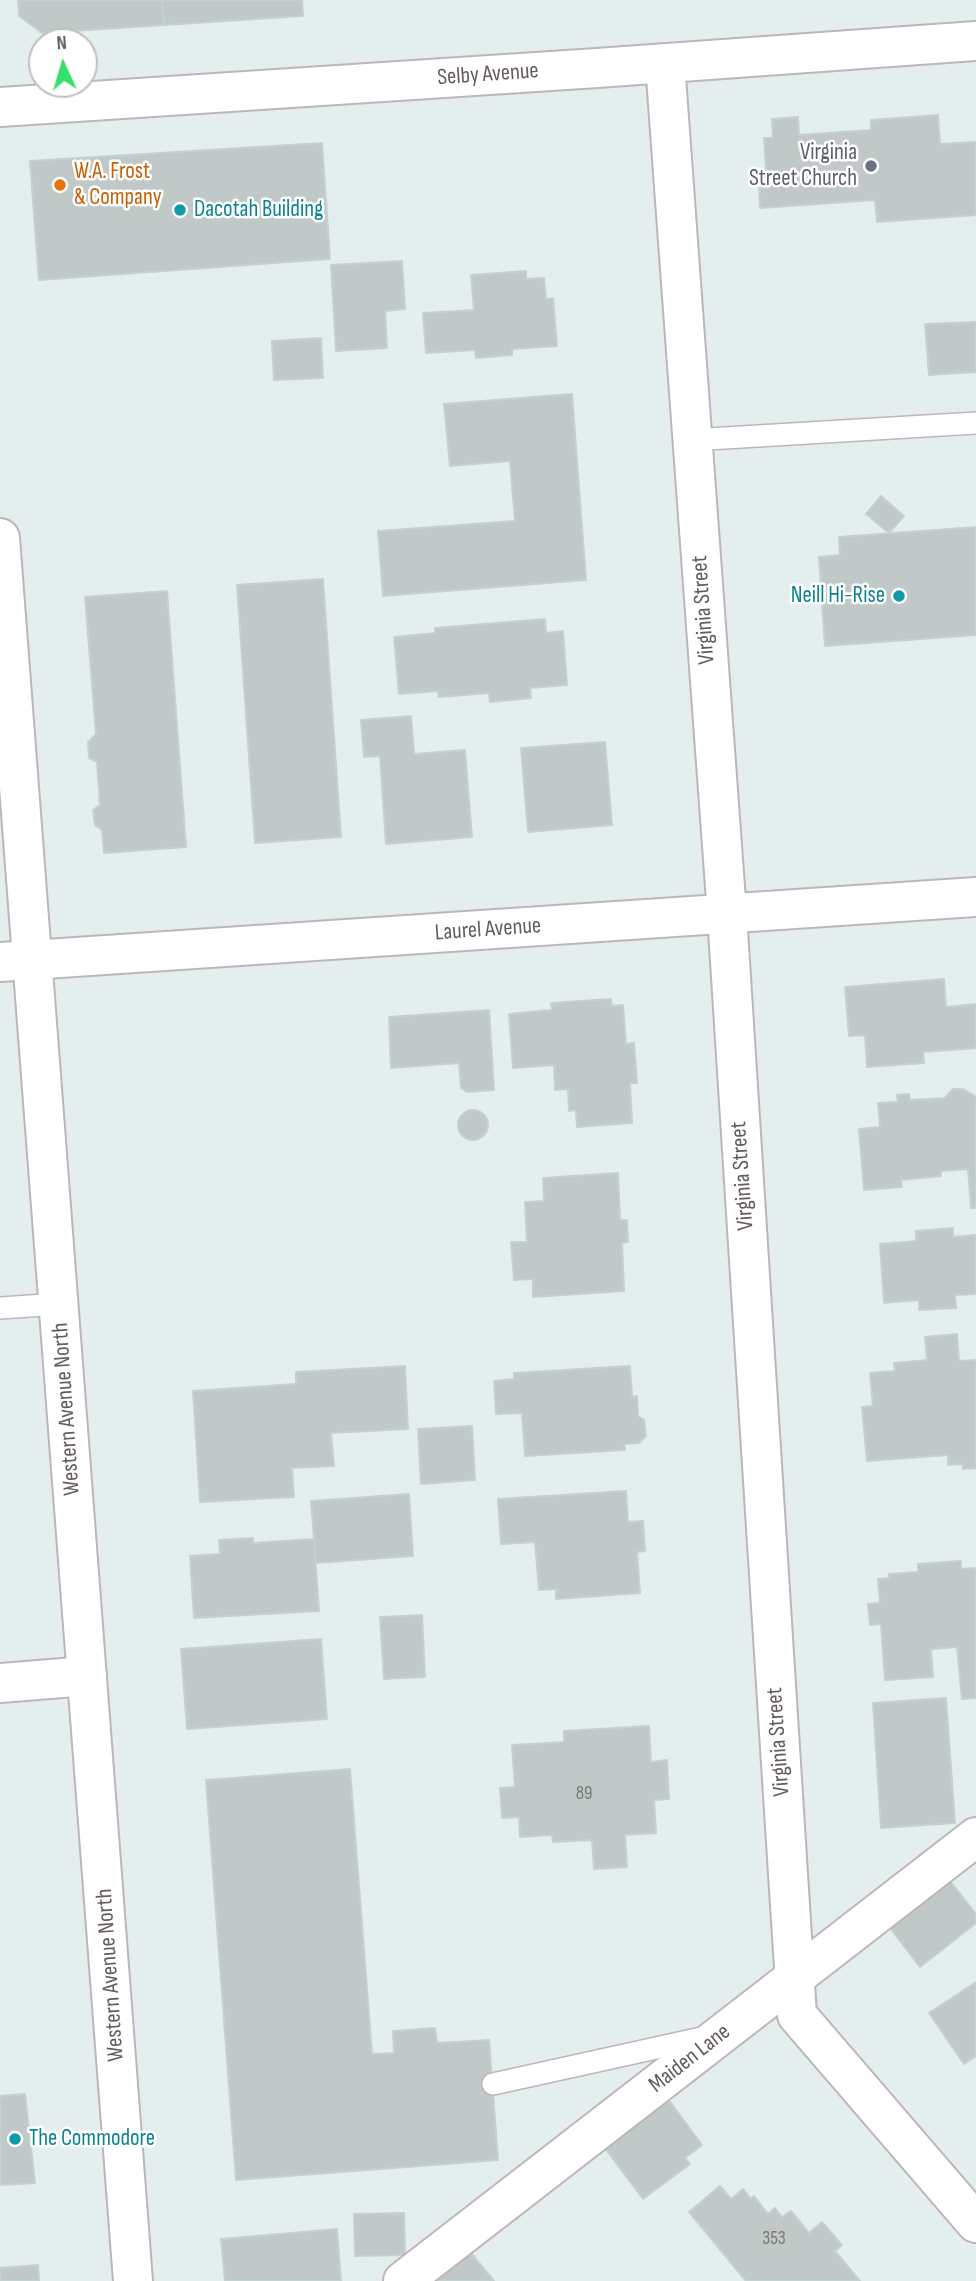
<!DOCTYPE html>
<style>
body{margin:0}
#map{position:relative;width:976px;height:2281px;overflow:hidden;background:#e4eeee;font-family:"Sofia Sans Condensed",sans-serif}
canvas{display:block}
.north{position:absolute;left:28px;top:28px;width:70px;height:70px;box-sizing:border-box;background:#fff;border:2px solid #c1bebf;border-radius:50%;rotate:356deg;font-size:19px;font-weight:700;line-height:28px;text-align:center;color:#645c5e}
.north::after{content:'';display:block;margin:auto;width:24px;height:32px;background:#39df6c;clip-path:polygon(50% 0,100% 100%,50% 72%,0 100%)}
</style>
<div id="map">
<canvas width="976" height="2281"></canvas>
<div class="north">N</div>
</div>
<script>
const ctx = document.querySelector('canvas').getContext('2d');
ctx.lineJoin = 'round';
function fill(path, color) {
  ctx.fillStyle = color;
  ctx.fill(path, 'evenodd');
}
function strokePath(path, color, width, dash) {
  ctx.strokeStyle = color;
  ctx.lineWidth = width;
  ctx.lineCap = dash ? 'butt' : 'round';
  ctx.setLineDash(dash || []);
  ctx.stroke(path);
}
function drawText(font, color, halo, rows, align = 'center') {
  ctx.font = font + ' "Sofia Sans Condensed",sans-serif';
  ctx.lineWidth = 5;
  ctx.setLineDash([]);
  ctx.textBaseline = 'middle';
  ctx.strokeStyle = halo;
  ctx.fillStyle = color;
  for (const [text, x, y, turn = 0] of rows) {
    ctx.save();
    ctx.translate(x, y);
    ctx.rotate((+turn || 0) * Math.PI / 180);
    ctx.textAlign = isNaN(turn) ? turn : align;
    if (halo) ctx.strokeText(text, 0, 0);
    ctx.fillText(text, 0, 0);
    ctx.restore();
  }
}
const building = new Path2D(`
 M 18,0 L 162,0 L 164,25 L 42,33 L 19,16 Z
 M 162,0 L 302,0 L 303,16 L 164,25 Z
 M 938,115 L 940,144 L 976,142 L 976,215 L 877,222 L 875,200 L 760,208 L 759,188 L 767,187 L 764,138 L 773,138 L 772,119 L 798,117 L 799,135 L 871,130 L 871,120 Z
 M 322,143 L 330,259 L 39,280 L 30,161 Z
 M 402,261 L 405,309 L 385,311 L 387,348 L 336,351 L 331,265 Z
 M 526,271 L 526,279 L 544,278 L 546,299 L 553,298 L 557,346 L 512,349 L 512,355 L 476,358 L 475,350 L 426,353 L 423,313 L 474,310 L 471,275 Z
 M 976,322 L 976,372 L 929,375 L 925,324 Z
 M 321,338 L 323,378 L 274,380 L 272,341 Z
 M 572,394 L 586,580 L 383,596 L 378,531 L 515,521 L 510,461 L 450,466 L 444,404 Z
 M 881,496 L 904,516 L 889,533 L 866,514 Z
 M 976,527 L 976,635 L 825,646 L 819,557 L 840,555 L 839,537 Z
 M 323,579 L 341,837 L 255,843 L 237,585 Z
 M 167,591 L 186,847 L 104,853 L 102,830 L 95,825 L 93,810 L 100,805 L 97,762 L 89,758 L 88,742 L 96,734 L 85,597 Z
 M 545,619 L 546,633 L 563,631 L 567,685 L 530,688 L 531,698 L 490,702 L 489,693 L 439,697 L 438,691 L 399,694 L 394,637 L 435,633 L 435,628 Z
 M 411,716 L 414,754 L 465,750 L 472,837 L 386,844 L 380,756 L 364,757 L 361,720 Z
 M 605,742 L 612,825 L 528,832 L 521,748 Z
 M 944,979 L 946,1007 L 976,1004 L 976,1048 L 923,1052 L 924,1063 L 867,1067 L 865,1035 L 849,1036 L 845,987 Z
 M 611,999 L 612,1006 L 623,1005 L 626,1044 L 634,1043 L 637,1083 L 630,1083 L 632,1123 L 577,1127 L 576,1110 L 569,1111 L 568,1089 L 555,1090 L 554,1065 L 513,1068 L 509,1014 L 552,1010 L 551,1003 Z
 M 489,1010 L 494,1090 L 467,1092 L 461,1088 L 459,1063 L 391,1068 L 389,1017 Z
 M 953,1089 L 963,1089 L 976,1097 L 976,1208 L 971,1208 L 968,1169 L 941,1171 L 941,1176 L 901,1180 L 902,1187 L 864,1190 L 859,1129 L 880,1127 L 878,1103 L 898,1102 L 897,1095 L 909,1094 L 910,1100 L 945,1098 Z
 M458 1125a15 15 0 1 1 30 0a15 15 0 1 1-30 0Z
 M 618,1173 L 620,1220 L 627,1220 L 628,1242 L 622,1243 L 624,1291 L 533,1297 L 533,1279 L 514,1280 L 511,1242 L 527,1242 L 525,1202 L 544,1201 L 543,1178 Z
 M 953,1228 L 953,1237 L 976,1235 L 976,1294 L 955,1295 L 956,1308 L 919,1310 L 919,1300 L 884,1303 L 880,1244 L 916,1241 L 916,1231 Z
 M 957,1334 L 959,1361 L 976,1360 L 976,1468 L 963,1469 L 963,1464 L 948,1465 L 948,1455 L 867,1461 L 862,1407 L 873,1406 L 870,1373 L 895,1371 L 894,1363 L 927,1360 L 925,1337 Z
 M 405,1366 L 408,1429 L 331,1433 L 334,1466 L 292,1468 L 294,1497 L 200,1502 L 193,1391 L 296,1384 L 296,1372 Z
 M 630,1366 L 632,1397 L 637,1396 L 638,1416 L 644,1420 L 646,1436 L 639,1443 L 624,1444 L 625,1450 L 525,1456 L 522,1413 L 496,1414 L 494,1381 L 514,1379 L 514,1373 Z
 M 472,1426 L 475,1480 L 421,1484 L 418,1429 Z
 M 626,1491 L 628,1522 L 643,1521 L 645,1551 L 637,1552 L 640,1593 L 556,1599 L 556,1589 L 539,1590 L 535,1542 L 501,1544 L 498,1499 Z
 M 409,1494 L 413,1556 L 316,1563 L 311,1501 Z
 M 253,1538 L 253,1543 L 314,1539 L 319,1611 L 194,1618 L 190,1556 L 220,1554 L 219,1540 Z
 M 961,1561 L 961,1569 L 975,1568 L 976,1576 L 976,1698 L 962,1699 L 957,1647 L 931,1649 L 933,1677 L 885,1680 L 881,1624 L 870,1625 L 868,1604 L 880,1603 L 878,1579 L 889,1578 L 889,1574 L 918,1572 L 918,1564 Z
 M 422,1615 L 425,1677 L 384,1679 L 380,1617 Z
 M 321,1639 L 327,1719 L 187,1729 L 181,1649 Z
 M 946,1698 L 955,1823 L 881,1828 L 873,1703 Z
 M 649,1726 L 651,1762 L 667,1760 L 669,1799 L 654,1800 L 656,1833 L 625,1835 L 627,1867 L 594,1869 L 592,1840 L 553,1842 L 552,1835 L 520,1837 L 519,1817 L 502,1818 L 500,1788 L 515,1787 L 512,1745 L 564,1742 L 564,1731 Z
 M 350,1769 L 372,2054 L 394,2053 L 393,2031 L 435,2028 L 437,2043 L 489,2040 L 498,2160 L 236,2180 L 206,1780 Z
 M 943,1872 L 976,1914 L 976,1923 L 920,1967 L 883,1919 Z
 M 976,1982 L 976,2056 L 964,2064 L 929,2013 Z
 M 662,2091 L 702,2145 L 685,2158 L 690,2164 L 643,2199 L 598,2139 Z
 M 25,2094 L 35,2183 L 0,2185 L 0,2096 Z
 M 720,2186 L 731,2199 L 743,2189 L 751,2199 L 754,2196 L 768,2214 L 775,2208 L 782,2217 L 791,2211 L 809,2233 L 822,2222 L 842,2245 L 835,2251 L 860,2281 L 746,2281 L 689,2212 Z
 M 404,2213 L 405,2255 L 355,2256 L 354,2214 Z
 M 337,2229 L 341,2281 L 225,2281 L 221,2239 Z
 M 471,2253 L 494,2281 L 436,2281 Z
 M 38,2265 L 39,2281 L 0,2281 L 0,2268 Z`);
const service = new Path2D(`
 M 691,440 L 976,423
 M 0,1308 L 59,1304
 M 493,2084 L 706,2037`);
const minor = new Path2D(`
 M 665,63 L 727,914 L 797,2015 L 976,2223
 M 0,962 L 976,897
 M 0,1683 L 87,1676
 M 403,2281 L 976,1837`);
const tertiary = new Path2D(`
 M 0,107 L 597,68 L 976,41
 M 0,538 L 133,2281`);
const markers = [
 [871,166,7,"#6b7280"],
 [60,185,7,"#e8710a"],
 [180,210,7,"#0f9aa8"],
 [899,596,7,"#0f9aa8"],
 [15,2139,7,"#0f9aa8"]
];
const numberNames = [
 ["89",584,1794],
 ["353",774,2239]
];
const streetNames = [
 ["Selby Avenue",488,75,-4],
 ["Virginia Street",704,610,-94],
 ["Laurel Avenue",488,930,-4],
 ["Virginia Street",743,1176,-94],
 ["Western Avenue North",67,1409,-94],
 ["Virginia Street",779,1742,-94],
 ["Western Avenue North",111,1975,-94],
 ["Maiden Lane",690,2059,-38]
];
const worshipNames = [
 ["Virginia",857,153],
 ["Street Church",857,179]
];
const foodNames = [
 ["W.A. Frost",74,172],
 ["& Company",74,198]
];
const cultureNames = [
 ["Dacotah Building",194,210],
 ["Neill Hi-Rise",885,596,"right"],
 ["The Commodore",29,2139]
];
fill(building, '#c0c9c8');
strokePath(building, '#c3d2d1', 2);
strokePath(service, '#bdb6b8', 24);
strokePath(minor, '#bdb6b8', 42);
strokePath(tertiary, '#bdb6b8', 42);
strokePath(service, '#fff', 21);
strokePath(minor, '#fff', 38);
strokePath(tertiary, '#fff', 38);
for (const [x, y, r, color] of markers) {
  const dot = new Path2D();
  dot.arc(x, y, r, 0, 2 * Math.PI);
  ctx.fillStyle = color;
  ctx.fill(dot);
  strokePath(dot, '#fff', 2.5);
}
drawText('19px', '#7b7778', null, numberNames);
drawText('23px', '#645c5e', '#fff', streetNames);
drawText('23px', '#5b616d', '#fff', worshipNames, 'right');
drawText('23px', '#c56008', '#fff', foodNames, 'left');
drawText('23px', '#0d838f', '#fff', cultureNames, 'left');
</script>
